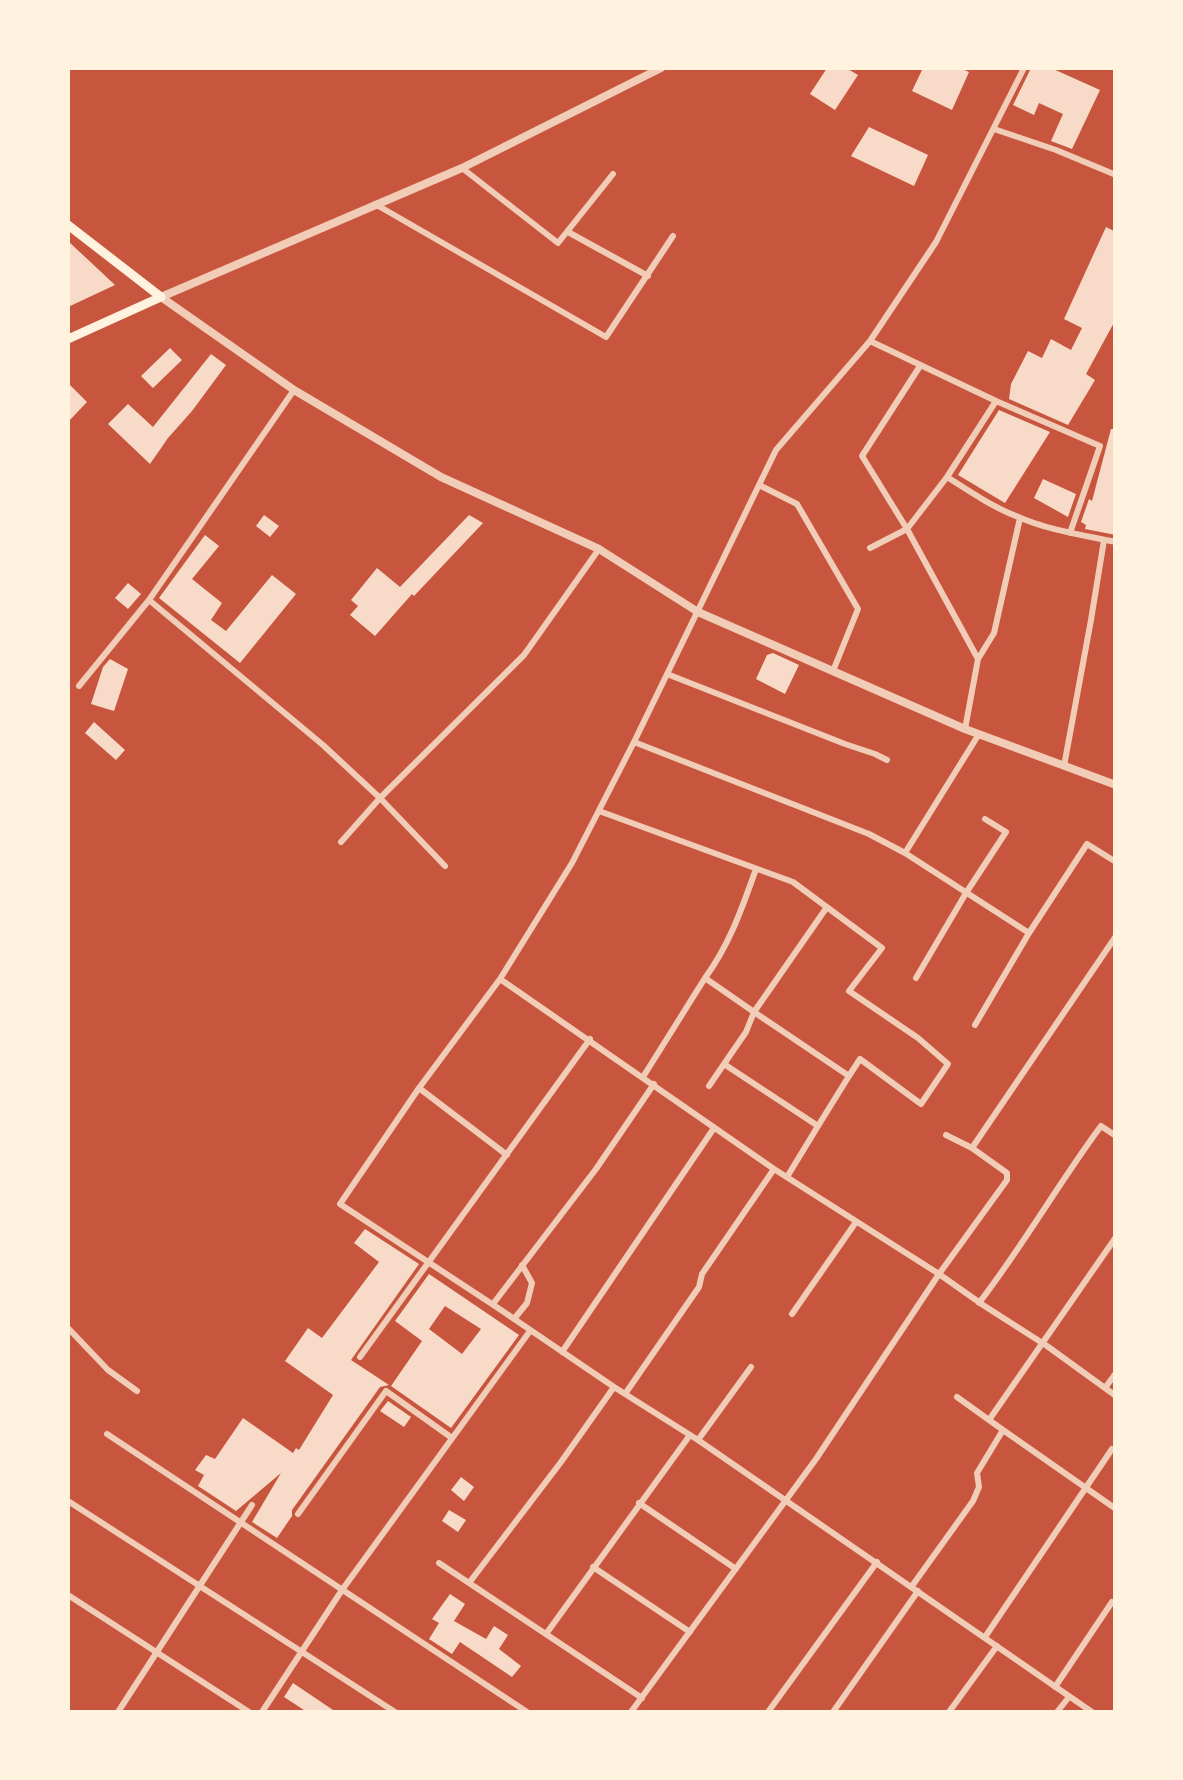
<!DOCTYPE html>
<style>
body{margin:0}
#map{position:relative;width:1183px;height:1780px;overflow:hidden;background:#c8553d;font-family:Quicksand,sans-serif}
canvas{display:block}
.frame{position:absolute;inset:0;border:70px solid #fff3e0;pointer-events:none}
</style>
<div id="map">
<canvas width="1183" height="1780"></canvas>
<div class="frame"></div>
</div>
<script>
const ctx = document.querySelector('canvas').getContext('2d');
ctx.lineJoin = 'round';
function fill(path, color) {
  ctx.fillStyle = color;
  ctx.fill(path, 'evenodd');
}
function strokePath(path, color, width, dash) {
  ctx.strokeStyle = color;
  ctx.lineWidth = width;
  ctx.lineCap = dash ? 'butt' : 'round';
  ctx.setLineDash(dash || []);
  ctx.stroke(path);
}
const building = new Path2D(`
 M 827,68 L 846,68 L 858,75 L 835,110 L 810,94 Z
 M 923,68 L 960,68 L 969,72 L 952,110 L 912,91 Z
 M 1031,68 L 1051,68 L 1100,90 L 1072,149 L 1051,141 L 1063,114 L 1039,103 L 1034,115 L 1013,105 Z
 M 869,127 L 928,155 L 914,186 L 851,156 Z
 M 1106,227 L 1116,232 L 1116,302 L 1113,307 L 1116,319 L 1086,374 L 1095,380 L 1068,425 L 1009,399 L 1011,384 L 1028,351 L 1042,358 L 1051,339 L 1071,350 L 1082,328 L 1064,319 Z
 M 68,241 L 115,285 L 68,307 Z
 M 170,348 L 182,360 L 153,388 L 141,376 Z
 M 211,354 L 226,365 L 192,411 L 168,438 L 150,464 L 108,424 L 128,404 L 153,427 Z
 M 68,383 L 87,402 L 68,422 Z
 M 999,410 L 1050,432 L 1005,503 L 958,475 Z
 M 1111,429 L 1116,429 L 1116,535 L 1085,529 L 1086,525 L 1081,522 L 1089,499 L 1092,501 Z
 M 1043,479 L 1076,494 L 1068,517 L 1034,498 Z
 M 264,515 L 279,526 L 270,537 L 256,526 Z
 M 469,515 L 483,523 L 414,596 L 412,594 L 375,636 L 350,615 L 358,606 L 351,600 L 377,568 L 400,587 Z
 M 205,535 L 219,546 L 192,579 L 222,603 L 211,620 L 226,631 L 272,575 L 296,594 L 240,663 L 159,598 Z
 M 128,583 L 141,594 L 128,609 L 115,598 Z
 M 773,653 L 799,665 L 785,694 L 756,679 L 767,655 Z
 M 110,659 L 128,669 L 114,711 L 91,704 L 103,667 Z
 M 94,722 L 125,750 L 116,760 L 85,733 Z
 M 365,1229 L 419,1264 L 351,1360 L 389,1385 L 380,1387 L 292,1510 L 292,1516 L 277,1538 L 252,1522 L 281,1473 L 236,1511 L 198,1486 L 204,1475 L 195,1470 L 206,1455 L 215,1459 L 243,1418 L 293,1453 L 296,1448 L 299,1450 L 333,1395 L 285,1361 L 308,1328 L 322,1338 L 379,1262 L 354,1243 Z
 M 429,1274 L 519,1335 L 451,1428 L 391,1386 L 422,1341 L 395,1321 ZM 445,1306 L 481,1329 L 462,1354 L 429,1329 Z
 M 388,1401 L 411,1417 L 404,1427 L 380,1411 Z
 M 461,1477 L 474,1487 L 464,1501 L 451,1490 Z
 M 449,1510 L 466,1520 L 458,1532 L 442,1521 Z
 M 450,1594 L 465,1604 L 454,1621 L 486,1639 L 494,1626 L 508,1635 L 499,1649 L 521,1666 L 512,1677 L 460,1642 L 452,1654 L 429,1639 L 439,1623 L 432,1619 Z
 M 293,1683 L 336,1712 L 307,1712 L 284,1697 Z`);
const minor = new Path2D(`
 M 1024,68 L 936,242 L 870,341 L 776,450 L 634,742 L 572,863 L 500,979 L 419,1088 L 340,1204 L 501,1310 L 614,1387 L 698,1440 L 1092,1712
 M 994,129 L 1056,150 L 1116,175
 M 462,168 L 558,243 L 613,174
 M 375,204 L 606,337 L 673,236
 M 568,232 L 648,276
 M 870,341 L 996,401 L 1100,446 L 1070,533
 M 920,366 L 862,456 L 907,529 L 978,659
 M 947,477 C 969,491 991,506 1016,516 C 1047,530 1082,535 1116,542
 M 759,485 L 797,504 L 858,609 L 833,671
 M 870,548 L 907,529 L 947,477 L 996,401
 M 149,600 L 323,745 L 380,798 L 445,866
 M 667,674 L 845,744 L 875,754 L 887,760
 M 79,686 L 149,600 L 294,390
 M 965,729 L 978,659 L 994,633 L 1020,518
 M 634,742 L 869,834 L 905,853 L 979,734
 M 1064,766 L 1091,620 L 1104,540
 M 599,811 L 793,882 L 882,948 L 849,991 L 918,1038 L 948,1064 L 921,1104 L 860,1059 L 849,1076 L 754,1012 L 827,907
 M 341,842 L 380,798 L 524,655 L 599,549
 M 905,853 L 1029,933 L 1087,844 L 1116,862
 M 705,978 C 730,944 742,908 756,869
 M 916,978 L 966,893 L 1006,832 L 985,819
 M 500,979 L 774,1169 L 939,1274 L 983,1305 L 1047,1346 L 1116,1396
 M 975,1025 L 1029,933
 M 643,1077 L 705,978 L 754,1012 L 746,1032 L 724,1064
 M 709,1086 L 724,1064 L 818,1126 L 849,1076
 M 419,1088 L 507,1155
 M 972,1148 L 1116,936
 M 787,1177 L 818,1126
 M 979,1303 C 1023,1246 1058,1184 1101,1126 L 1116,1136
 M 493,1304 L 596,1169 L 654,1084
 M 792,1314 L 856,1222
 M 514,1319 L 527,1303 L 532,1283 L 522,1265
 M 68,1328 L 108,1370 L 137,1391
 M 562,1352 L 714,1128
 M 360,1357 L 590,1039
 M 1105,1388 L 1116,1373
 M 625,1394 L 699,1287 L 702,1274 L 774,1169
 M 989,1420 L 1116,1237
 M 1003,1430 L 1116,1509
 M 107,1434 L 527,1712
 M 698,1440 L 751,1367
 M 68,1501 L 395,1712
 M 639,1503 L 736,1569
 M 298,1514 L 386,1391 L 452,1438
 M 439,1563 L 642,1698
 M 593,1567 L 690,1632
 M 469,1583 L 561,1462 L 614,1387
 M 912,1586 L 973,1501 L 979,1487 L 977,1473 L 1003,1430 L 957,1397
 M 68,1595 L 249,1712
 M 546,1634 L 690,1435
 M 985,1637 L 1112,1449
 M 1055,1687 L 1112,1602
 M 118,1712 L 252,1505
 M 262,1712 L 342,1590 L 530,1331
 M 631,1712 L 816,1459 L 939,1274 L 1007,1180 L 1007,1173 L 972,1148 L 946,1135
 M 768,1712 L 877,1562
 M 833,1712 L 918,1591
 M 949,1712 L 997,1646
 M 1057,1712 L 1069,1697`);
const tertiary = new Path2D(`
 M 161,297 L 294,390 L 441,477 L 599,549 L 698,612 L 965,729 L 1116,785
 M 161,297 L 462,168 L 661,68`);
const secondary = new Path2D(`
 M 68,225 L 161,297 L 68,339`);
fill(building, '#f7dbc8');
strokePath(minor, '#f1ccb7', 6);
strokePath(tertiary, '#f1ccb7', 8);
strokePath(secondary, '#fff3e0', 9);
</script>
